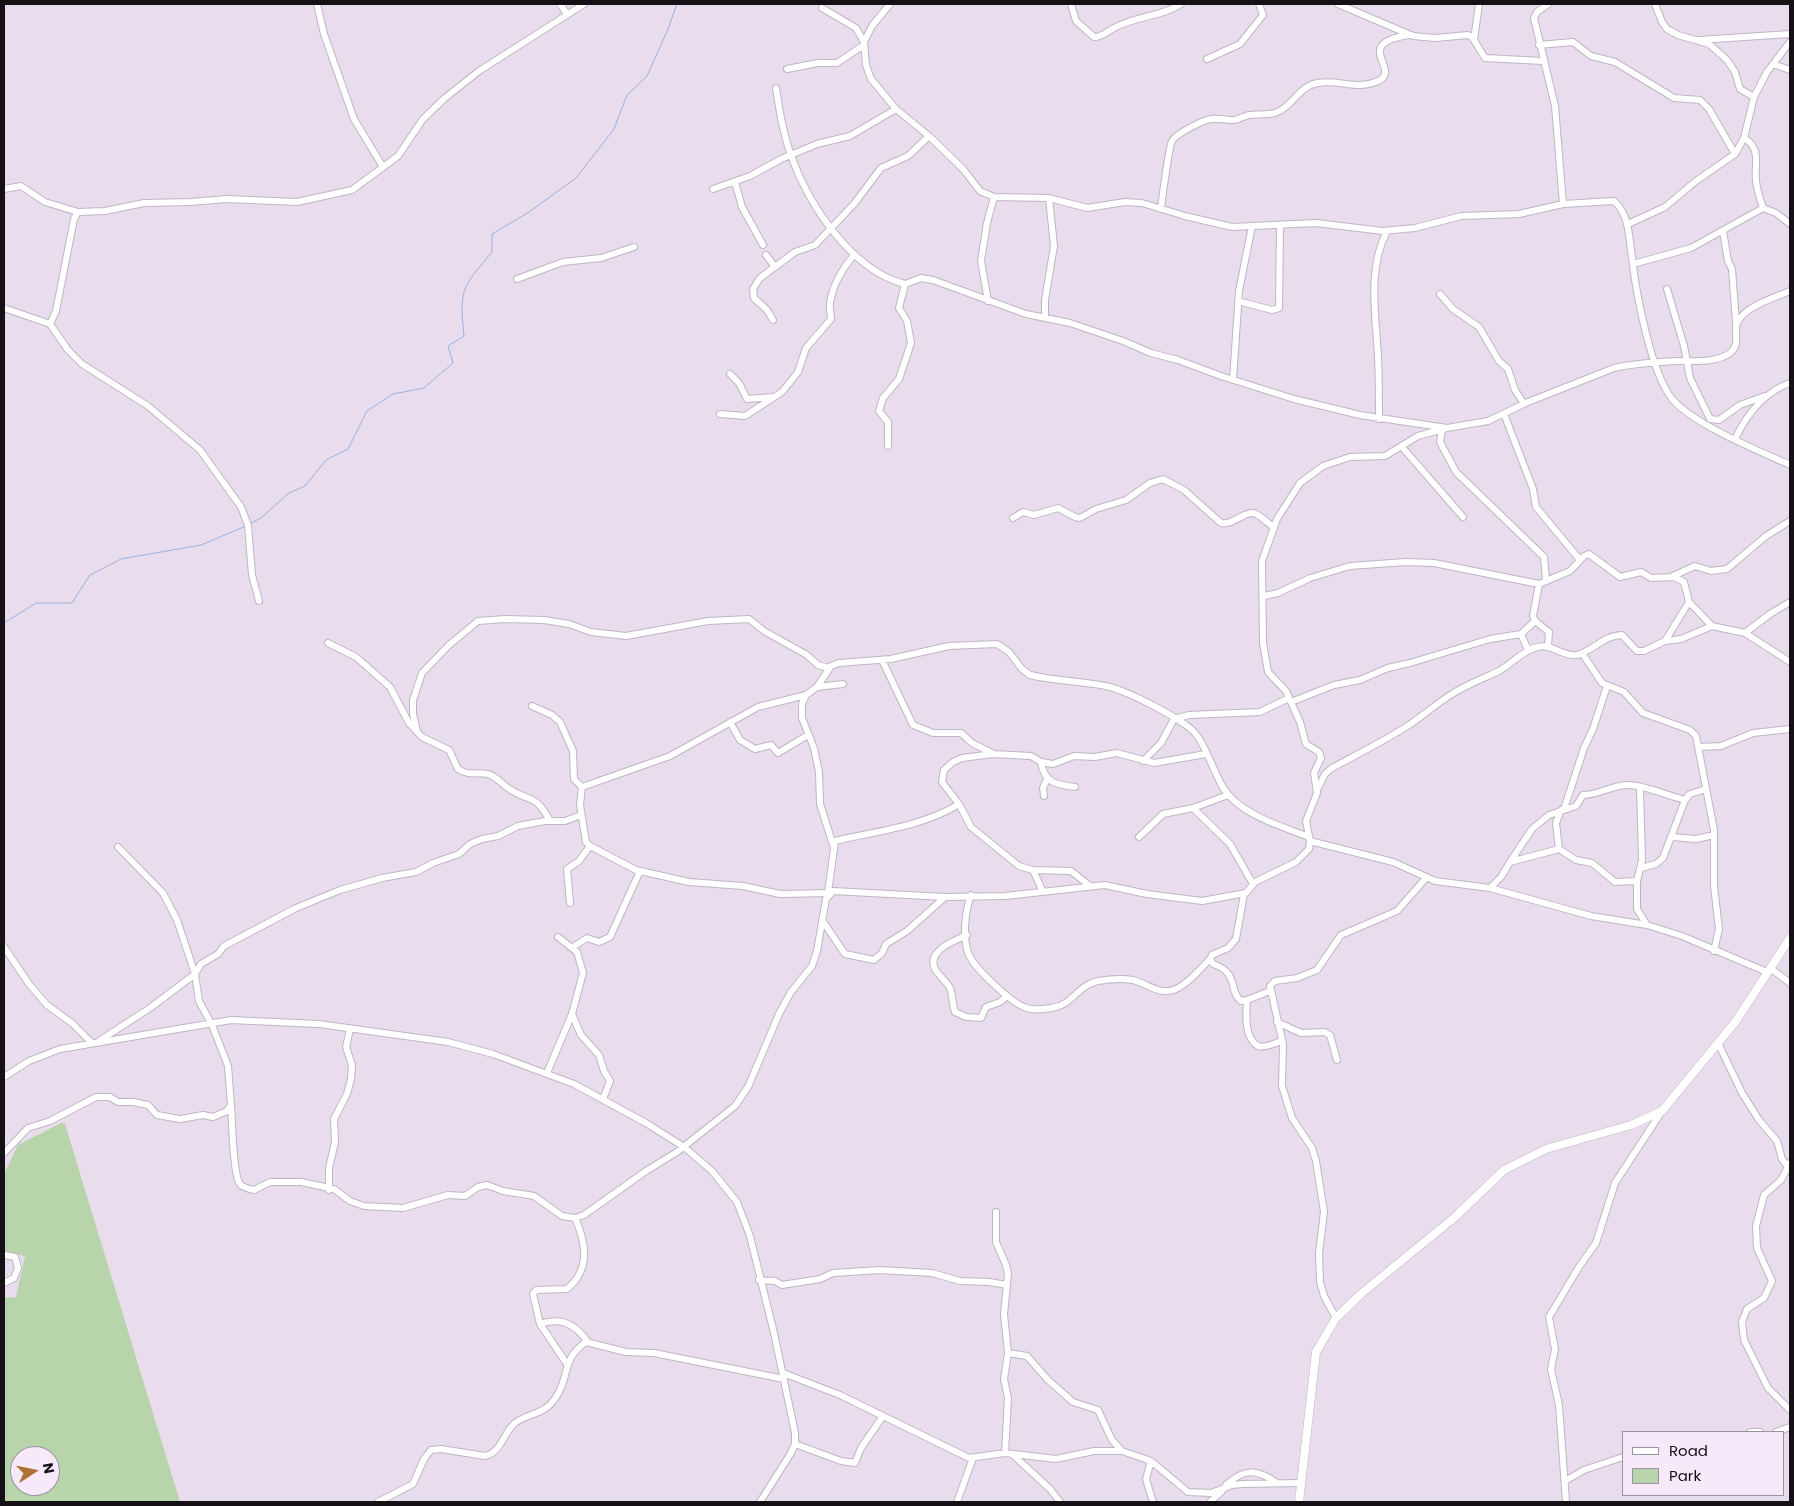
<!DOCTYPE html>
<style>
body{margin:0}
#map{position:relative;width:1794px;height:1506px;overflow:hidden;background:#e8dced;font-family:Poppins,sans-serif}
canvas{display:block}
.frame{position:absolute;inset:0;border:5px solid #141016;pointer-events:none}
.legend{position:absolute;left:1622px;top:1431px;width:162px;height:65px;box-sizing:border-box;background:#f5e9fa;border:1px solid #9b929f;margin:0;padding:6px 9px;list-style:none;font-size:15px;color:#141016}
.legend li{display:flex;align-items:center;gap:10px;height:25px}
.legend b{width:25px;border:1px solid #9b929f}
.north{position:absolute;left:10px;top:1446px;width:50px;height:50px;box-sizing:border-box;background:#f5e9fa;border:1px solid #9b929f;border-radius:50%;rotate:79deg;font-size:14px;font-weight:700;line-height:20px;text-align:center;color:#141016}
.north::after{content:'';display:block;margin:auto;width:18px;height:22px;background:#ac7133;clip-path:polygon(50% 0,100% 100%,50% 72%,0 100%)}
</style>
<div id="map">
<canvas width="1794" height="1506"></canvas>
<div class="frame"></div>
<ul class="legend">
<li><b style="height:6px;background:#fff"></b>Road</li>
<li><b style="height:14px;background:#b8d4ab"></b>Park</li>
</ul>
<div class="north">N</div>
</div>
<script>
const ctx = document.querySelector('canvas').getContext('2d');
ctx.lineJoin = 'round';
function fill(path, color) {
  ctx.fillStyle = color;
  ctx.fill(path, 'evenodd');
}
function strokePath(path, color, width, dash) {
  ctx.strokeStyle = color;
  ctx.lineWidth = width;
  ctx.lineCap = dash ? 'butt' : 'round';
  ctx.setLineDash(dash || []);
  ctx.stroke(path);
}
const green = new Path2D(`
 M 61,1123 L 65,1124 L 180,1502 L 4,1502 L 4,1298 L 16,1297 L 25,1256 L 4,1252 L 4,1174 L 18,1145 ZM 20,1456 L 50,1456 L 50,1486 L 20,1486 Z`);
const stream = new Path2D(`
 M 249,524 L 261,518 L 289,493 L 305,486 L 326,460 L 348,449 L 367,411 L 393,394 L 424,388 L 453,363 L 448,346 L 464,336 C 459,288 462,288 492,252 L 492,234 L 529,212 L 576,178 L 614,129 L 627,95 L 647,76 L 668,29 L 677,4
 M 4,623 L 36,603 L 72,603 L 90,575 L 121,559 L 201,545 L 246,526`);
const minor = new Path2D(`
 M 317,4 L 324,34 L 354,119 L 383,167
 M 560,4 L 567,14
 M 890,4 L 872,26 L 864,42 L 866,65 L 871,79 L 896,109 L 929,136 L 963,169 L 980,191 L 994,197 L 1049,198 L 1087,208 L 1125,202 L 1142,203 L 1185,216 L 1232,227 L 1316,223 L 1383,231 L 1415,228 L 1461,216 L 1519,214 L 1563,204 L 1614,201 C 1630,215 1629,239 1632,258 C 1636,293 1651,374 1673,400 C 1695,425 1759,451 1790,465
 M 1071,4 L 1076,21 L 1094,37 C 1103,37 1106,32 1114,28 C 1135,16 1161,17 1181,4
 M 1338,4 L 1413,36 L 1435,38 L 1468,35 L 1472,37 L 1485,58 L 1543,61
 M 1548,4 L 1537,12 L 1534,18 L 1555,106 L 1563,204
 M 1655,4 L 1662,22 L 1667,29 L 1678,35 L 1709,44 L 1727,60 L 1735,72 L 1740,89 L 1754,97
 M 822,8 L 856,28 L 864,42
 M 1474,40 L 1479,4
 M 1699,40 L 1790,34
 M 1539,45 L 1573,42 L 1591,56 L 1615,62 L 1674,98 L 1700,100 L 1709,109 L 1735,154
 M 1207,59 L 1240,44 L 1263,15 L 1259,4
 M 1773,64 L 1790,70
 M 787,69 L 818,63 L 837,63 L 864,45
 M 776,88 C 779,109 783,134 791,155 C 808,204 852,271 905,284 L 921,278 L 933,280 L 1026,314 L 1070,323 L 1123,341 L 1151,353 L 1178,360 L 1221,376 L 1294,399 L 1360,415 L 1447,428 L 1488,421 L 1528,402 L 1614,368 C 1635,363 1657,362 1679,361 C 1695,361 1716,363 1730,353 C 1742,344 1732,330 1738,321 C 1748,305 1774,298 1790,291
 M 1744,138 C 1762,149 1754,163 1756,181 C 1757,190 1760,199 1763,208
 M 735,182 L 742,207 L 763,245
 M 4,189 L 21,186 L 45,202 L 78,212 L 105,211 L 144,203 L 190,202 L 227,199 L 297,202 L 352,190 L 398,156 L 423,119 L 445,98 L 479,71 L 584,4
 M 713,189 L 750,176 L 781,159 L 817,144 L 850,136 L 896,109
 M 1161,209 C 1162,199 1169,147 1172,141 C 1176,134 1204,119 1212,119 C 1218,118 1224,120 1231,120 C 1237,121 1243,116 1249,115 C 1257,114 1267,115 1275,113 C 1293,107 1298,86 1318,83 C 1340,79 1355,91 1378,81 C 1403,70 1350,44 1409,35
 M 1628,224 L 1665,207 L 1696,181 L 1735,154 L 1744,138 L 1754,97 L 1767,72 L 1790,42
 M 1723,231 L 1728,261 L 1732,269 L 1736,323
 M 766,255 L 775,267
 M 1633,264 L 1691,248 L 1763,208 L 1776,213 L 1790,224
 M 517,279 L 563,262 L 601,258 L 634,247
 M 1667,289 L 1684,346 L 1690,378 L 1710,419 L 1719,420 L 1740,405 L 1765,396
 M 1440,294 L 1453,309 L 1479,327 L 1499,361 L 1508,369 L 1515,390 L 1524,404
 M 988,301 L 981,261 L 987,223 L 994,197
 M 1238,301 L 1272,310 L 1279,308 L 1280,225
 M 4,308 L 50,324 L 68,350 L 82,364 L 148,406 L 200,450 L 241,507 L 248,525 L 252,575 L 259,601
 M 1045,317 L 1045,300 L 1054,246 L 1049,198
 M 773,320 L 767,310 L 754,298 L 753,289 L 760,278 L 795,252 L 815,245 L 854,204 L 881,168 L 908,156 L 929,136
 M 50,324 L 56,311 L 74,219 L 78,212
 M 730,374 L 739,383 L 747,399 L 774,397
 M 1233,380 L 1239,291 L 1252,226
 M 720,414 L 745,416 L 782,392 L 798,372 L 806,348 L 831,319 C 831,314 829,308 830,303 C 833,284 842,269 854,255
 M 1504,414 L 1533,489 L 1536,507 L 1580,560
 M 1379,419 C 1379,398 1379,377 1378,357 C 1376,316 1367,269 1387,231
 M 1442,429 L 1440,442 L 1456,472 L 1544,557 L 1546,581
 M 1735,439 C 1747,414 1764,392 1790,383
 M 888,446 L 888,422 L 879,411 L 883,398 L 899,379 L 911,343 L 907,321 L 899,308 L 905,284
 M 1402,447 L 1463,517
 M 1013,518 L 1023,512 L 1034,515 L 1058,508 L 1075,517 L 1080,518 L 1096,509 L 1126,500 L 1150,483 L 1163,479 L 1184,490 L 1221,523 C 1234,526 1245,509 1256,514 C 1262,517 1268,523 1273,527
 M 1673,576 L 1695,566 L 1711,571 L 1727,569 L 1766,536 L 1790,521
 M 1539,584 L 1533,616 L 1535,621 L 1549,632 L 1548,646
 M 1264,596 L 1278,593 L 1310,578 L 1350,566 L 1406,562 L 1434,563 L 1539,584 L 1570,571 L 1584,556 L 1589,554 L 1620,577 L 1641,572 L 1651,578 L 1674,577 L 1684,582 L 1689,602 L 1665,641
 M 1689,602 L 1712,626
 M 1745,633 L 1770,614 L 1790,602
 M 1521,634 L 1528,650
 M 328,643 L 356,657 L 390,687 L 409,723 L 422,737 L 449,750 L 458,769 C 468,776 477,772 488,774 C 496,776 502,784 508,788 C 529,803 535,792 550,821
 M 1582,653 L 1602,683 L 1624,692 L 1643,713 L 1690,730 L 1696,736 L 1714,830 L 1714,886 L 1719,929 L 1714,951
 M 882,660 L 913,725 L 933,733 L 961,733 L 972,743 L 992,753
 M 817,687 L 843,684
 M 806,695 L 802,704 L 802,718 L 814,748 L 819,772 L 820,804 L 833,845
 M 1291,702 L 1334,685 L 1360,680 L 1388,668 L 1410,663 L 1490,639 L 1521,634 L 1535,621
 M 532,706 L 552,715 L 560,722 L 573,751 L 574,779 L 582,787
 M 730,722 L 740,740 L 755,749 L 771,745 L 778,753 L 808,735
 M 417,731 L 413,714 L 413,700 L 422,673 L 449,645 L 478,621 L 505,619 L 544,620 L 569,624 L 591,632 L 626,636 L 708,621 L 749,619 L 764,631 L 807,655 L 818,665 L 829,668
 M 1699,747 L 1721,746 L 1753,733 L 1790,729
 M 1143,761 L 1161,743 L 1174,719 L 1189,715 L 1260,712 L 1289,698
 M 1041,762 C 1044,783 1057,785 1075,787
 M 1318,788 L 1325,774 L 1332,768 C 1358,754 1384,741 1409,725 C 1423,716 1437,703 1452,694 C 1466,685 1484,678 1499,671 C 1513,663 1522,651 1537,647 C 1552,643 1562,657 1577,655 C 1593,651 1604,635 1622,635 L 1637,651 L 1644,651 L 1665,641 L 1681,639 L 1712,626 L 1745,633 L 1790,662
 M 1044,796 L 1043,788 L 1047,779
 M 1193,808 L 1230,844 L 1253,884
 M 1564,809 L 1584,748 L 1593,729 L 1607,686
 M 1139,837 L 1163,814 L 1193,808 L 1228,795
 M 1672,837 L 1696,839 L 1714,835
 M 1310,841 L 1393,862 L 1435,881 L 1490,888 L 1591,916 L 1647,925 L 1682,936 L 1767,972
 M 1559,849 L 1556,823 L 1561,810
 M 1510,862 L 1532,829 L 1549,815 L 1576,806 L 1583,795 C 1599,795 1612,785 1628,785 C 1644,785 1669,796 1685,800
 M 1641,868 L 1656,864 L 1663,858 L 1685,800 L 1690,794 L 1706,789
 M 1033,870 L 1043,892
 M 1637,881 L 1642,860 L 1640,788
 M 1090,886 L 1071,871 L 1033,870 L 1019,866 L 971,827 L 959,804 L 942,782 L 944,770 L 953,762 L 962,758 L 993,754 L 1031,756 L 1041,762 L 1053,764 L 1074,756 L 1095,757 L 1117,753 L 1154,763 L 1206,754
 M 1490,888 L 1501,877 L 1510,862 L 1559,849 L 1576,860 L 1592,863 L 1615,882 L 1637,881 L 1637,909 L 1647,925
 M 828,893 L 835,841 C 876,831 922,827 959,804
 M 830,893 L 780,894 L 743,886 L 689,882 L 636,870 L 590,846 L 586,842 L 580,805 L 582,787 L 670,756 L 758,707 L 806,695 L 817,687 L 831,666 L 839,663 L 891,659 L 949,646 L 997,644 L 1009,652 L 1022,669 L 1030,675 C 1055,681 1081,681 1106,686 C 1128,691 1172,714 1191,729 C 1205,741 1213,772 1224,789 C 1241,815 1281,826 1309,837
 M 1244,894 L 1236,939 L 1228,948 L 1212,955 L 1210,959 L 1213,964 C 1240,973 1228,991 1241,1001 L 1247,1000 L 1270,991
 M 971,895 C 965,911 962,939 969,955 C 975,969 1011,1002 1024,1007 C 1032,1011 1042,1009 1051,1008 C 1074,1005 1077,985 1098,981 C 1110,979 1121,978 1133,980 C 1148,984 1160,996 1176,989 C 1189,983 1200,969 1210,959
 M 570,903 L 567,869 L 579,861 L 590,846
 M 822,920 L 845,954 L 874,960 L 882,953 L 886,944 L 907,931 L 945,897
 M 967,935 C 955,940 926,951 935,969 C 939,976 946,981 950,988 C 953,996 952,1004 955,1012 L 966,1017 L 981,1018 L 986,1007 L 1000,1002 L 1007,996
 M 4,947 L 29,984 L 47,1005 L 73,1024 L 92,1043
 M 573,947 L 587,938 L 599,942 L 610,937 L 640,871
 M 1770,968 L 1790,983
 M 1247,1000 C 1246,1014 1244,1038 1258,1046 C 1264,1049 1277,1042 1282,1041
 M 572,1014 L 581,1035 L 599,1055 L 604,1071 L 610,1081 L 603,1099
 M 1277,1022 L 1301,1033 L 1324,1032 L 1330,1035 L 1337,1060
 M 99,1041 L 150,1008 L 195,974 L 201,964 L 218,954 L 224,946 L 296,908 L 340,890 L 382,878 L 416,872 L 433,863 L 459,854 L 470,844 L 482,839 L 498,836 L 518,826 L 545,821 L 565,821 L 581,815
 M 1719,1045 L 1742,1093 L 1759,1120 L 1777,1141 L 1782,1159 L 1788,1167
 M 547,1073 L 572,1014 L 583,973 L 577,952 L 558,937
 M 4,1077 L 29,1061 L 60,1049 L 231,1020 L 319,1024 L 448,1042 L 493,1054 L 574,1084 L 646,1123 L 684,1147 L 712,1171 L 737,1202 L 750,1236 L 774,1333 L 795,1433 L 795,1444 L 791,1453 L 760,1502
 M 231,1105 C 232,1118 233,1176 240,1184 C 243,1188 250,1189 254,1190 L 270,1182 L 301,1182 L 334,1189 L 350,1201 L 364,1206 L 403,1208 L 448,1195 L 465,1196 L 478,1187 L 487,1185 L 503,1191 L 534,1196 L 562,1216 L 575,1218 L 584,1215 L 646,1171 L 677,1152 L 735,1106 L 748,1087 L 779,1014 L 791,992 L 812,966 L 817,951 L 826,899 L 833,891 L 945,897 L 1005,896 L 1105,885 L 1147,894 L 1202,901 L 1246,893 L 1255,882 L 1296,862 L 1309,849 L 1310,841 L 1306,821 L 1317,793 L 1314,773 L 1321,758 L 1319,752 L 1306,744 L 1300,722 L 1286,691 L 1268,672 L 1263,643 L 1262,561 L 1277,519 L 1300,483 L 1323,466 L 1350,457 L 1385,456 L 1418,436 L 1447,428
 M 4,1153 L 28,1128 L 50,1121 L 96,1097 L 110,1097 L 118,1102 L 133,1102 L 148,1105 L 157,1115 L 180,1119 L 203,1115 L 213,1117 L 227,1111 L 231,1105 L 228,1066 L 212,1025 L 199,1001 L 195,974 L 177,920 L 163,893 L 118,847
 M 1790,1163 L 1781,1180 L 1764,1195 L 1756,1226 L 1757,1248 L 1772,1281 L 1764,1298 L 1747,1309 L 1742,1322 L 1744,1340 L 1768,1388 L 1790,1410
 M 329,1190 L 329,1168 L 335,1142 L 334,1119 L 347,1094 L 351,1079 L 352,1065 L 346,1047 L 350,1029
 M 996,1212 L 996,1242 L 1006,1265 L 1008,1274 L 1004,1314 L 1008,1353 L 1004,1379 L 1008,1398 L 1005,1453
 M 4,1255 L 15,1257 L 18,1268 L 14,1278 L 4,1283
 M 759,1280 L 775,1281 L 782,1285 L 820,1279 L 833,1273 L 880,1270 L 932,1273 L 960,1281 L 989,1282 L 1007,1285
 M 1336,1318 L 1324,1296 L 1320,1282 L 1319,1253 L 1324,1212 L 1316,1161 L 1312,1148 L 1292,1118 L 1282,1086 L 1283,1044 L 1270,986 L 1275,981 L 1297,978 L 1317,970 L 1341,935 L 1397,911 L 1426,878
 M 540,1324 C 562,1317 575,1324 588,1342
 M 1008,1353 L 1027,1356 L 1048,1380 L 1073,1402 L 1098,1410 L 1112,1440 L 1122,1451
 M 567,1364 L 540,1324 L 533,1294 L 536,1290 L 567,1289 C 591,1269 586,1243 575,1218
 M 783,1373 L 840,1395 L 969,1458 L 1005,1453 L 1056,1459 L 1094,1451 L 1122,1451 L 1151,1461 L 1188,1492 L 1211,1493 L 1232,1485 L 1243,1484 L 1300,1483
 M 1750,1432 L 1760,1432
 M 1776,1432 L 1790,1427
 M 795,1444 L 841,1461 L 855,1463 L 861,1448 L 883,1416
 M 1012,1454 L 1050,1489 L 1060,1502
 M 1151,1461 L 1146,1479 L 1153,1502
 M 1565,1481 L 1584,1470 L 1623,1457
 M 1226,1485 C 1244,1468 1257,1469 1277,1483
 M 378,1502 L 413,1484 L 424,1459 L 431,1450 L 441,1449 L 485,1456 C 502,1452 503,1433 515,1423 C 529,1412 544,1416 556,1397 C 570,1377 561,1359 586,1342 L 626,1352 L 654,1353 L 784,1379
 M 957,1502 L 973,1458
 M 1210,1502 L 1222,1491
 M 1566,1502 L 1559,1405 L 1551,1369 L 1555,1349 L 1549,1317 L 1579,1267 L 1596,1243 L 1615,1183 L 1662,1111`);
const tertiary = new Path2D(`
 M 1299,1502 L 1316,1352 L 1336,1318 L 1362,1293 L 1455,1217 L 1504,1170 L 1546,1149 L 1631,1125 L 1662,1111 L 1736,1021 L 1790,938`);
fill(green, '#b8d4ab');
strokePath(stream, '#98b2df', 1);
strokePath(minor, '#c0b5c5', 8);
strokePath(tertiary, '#c0b5c5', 9);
strokePath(minor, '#fff', 6);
strokePath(tertiary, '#fff', 8);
</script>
